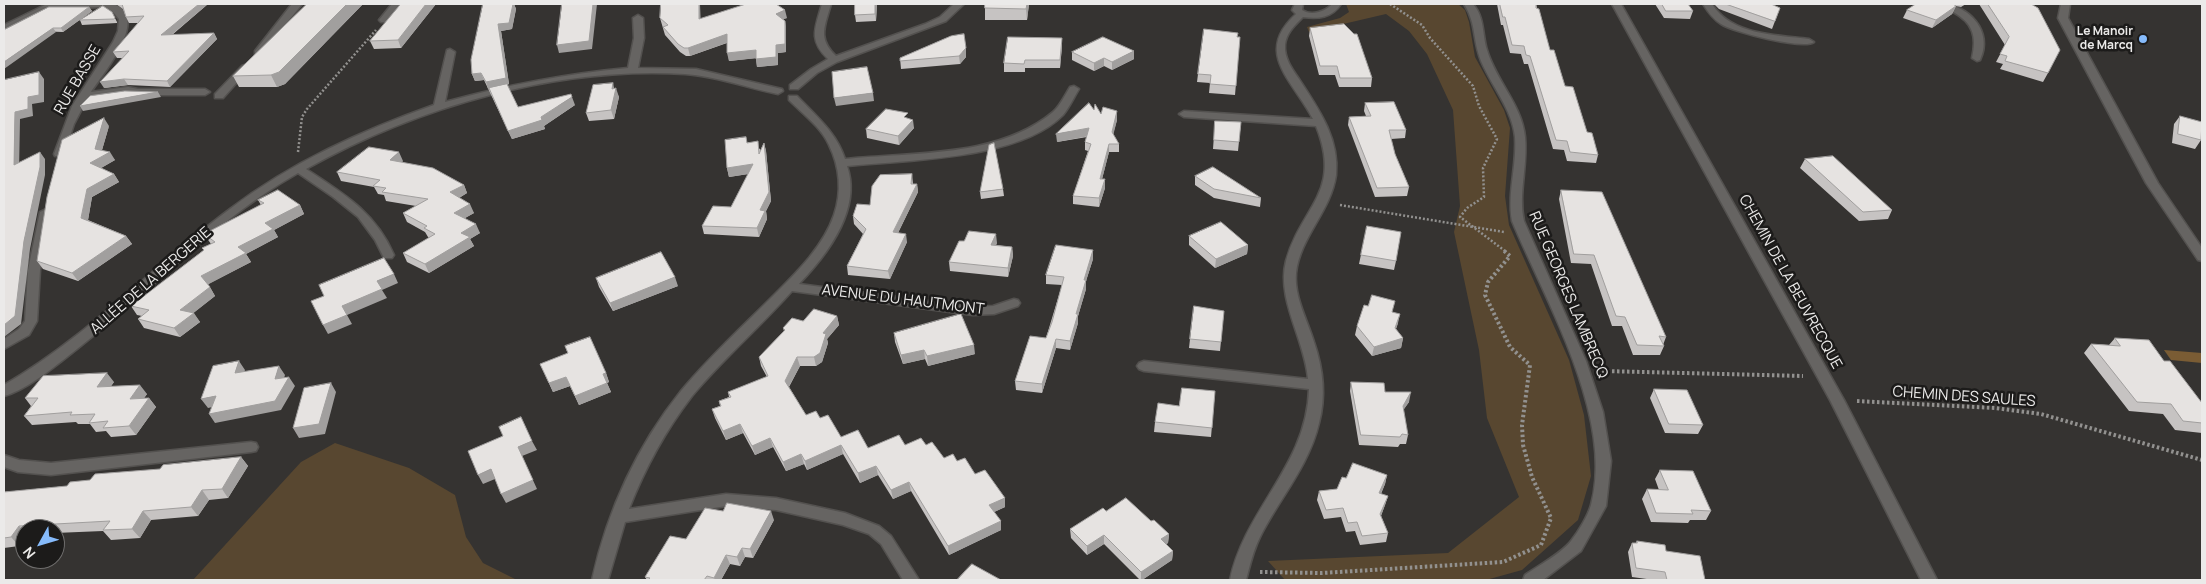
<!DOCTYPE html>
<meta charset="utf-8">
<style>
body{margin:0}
#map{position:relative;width:2206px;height:584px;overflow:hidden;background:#353331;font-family:Manrope,sans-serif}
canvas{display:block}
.frame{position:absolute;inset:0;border:5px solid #ebeae9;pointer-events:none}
.north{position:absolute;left:15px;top:519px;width:50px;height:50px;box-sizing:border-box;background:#1c1b1a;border:1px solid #6f6e6d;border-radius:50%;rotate:231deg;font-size:14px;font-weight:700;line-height:20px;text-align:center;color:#ebeae9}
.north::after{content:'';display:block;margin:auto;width:18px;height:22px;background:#86bbfb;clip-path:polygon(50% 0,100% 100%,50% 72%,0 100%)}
</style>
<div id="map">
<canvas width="2206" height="584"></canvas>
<div class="frame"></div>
<div class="north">N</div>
</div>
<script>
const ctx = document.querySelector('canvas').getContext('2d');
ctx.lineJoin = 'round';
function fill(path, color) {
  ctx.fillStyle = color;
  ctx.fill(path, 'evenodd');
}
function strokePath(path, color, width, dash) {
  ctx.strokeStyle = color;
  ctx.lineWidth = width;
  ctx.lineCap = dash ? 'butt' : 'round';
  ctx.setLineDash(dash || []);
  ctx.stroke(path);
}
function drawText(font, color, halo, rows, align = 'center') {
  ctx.font = font + ' Manrope,sans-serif';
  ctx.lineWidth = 5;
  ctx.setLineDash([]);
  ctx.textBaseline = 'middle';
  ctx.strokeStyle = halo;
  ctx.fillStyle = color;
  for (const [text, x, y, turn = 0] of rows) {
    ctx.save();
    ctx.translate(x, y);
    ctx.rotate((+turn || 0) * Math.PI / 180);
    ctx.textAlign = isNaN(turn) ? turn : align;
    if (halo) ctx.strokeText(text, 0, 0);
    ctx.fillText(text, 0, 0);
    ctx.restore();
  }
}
const green = new Path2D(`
 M 1346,4 L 1458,4 L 1465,10 L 1469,22 L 1475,57 L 1504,110 L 1510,128 L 1505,196 L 1509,225 L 1569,360 L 1584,415 L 1591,476 L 1578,520 L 1522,570 L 1486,580 L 1285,580 L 1268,561 L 1448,553 L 1519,497 L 1487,418 L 1479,350 L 1454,232 L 1460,206 L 1453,110 L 1427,54 L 1409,31 L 1386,14 L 1309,32 L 1307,27 L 1340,18 L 1349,12 Z
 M 335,443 L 409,468 L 455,495 L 466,537 L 483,563 L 517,580 L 193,580 L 301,462 Z`);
const water = new Path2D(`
 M 2164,350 L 2202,353 L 2202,363 L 2171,360 Z`);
const pathFar1 = new Path2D(`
 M 1390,4 L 1422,25 L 1430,38 L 1473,86 L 1479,106 L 1497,139 L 1483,168 L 1484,197 L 1467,208 L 1460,217 L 1505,251
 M 298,152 L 302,117 L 307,109 L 376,30
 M 1340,205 L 1504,232`);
const path = new Path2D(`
 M 1602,371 L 1803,376
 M 1857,401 L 1995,408 L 2041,414 L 2202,460
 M 1260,572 L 1322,573 L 1503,562 L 1541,545 L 1551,518 L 1532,477 L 1523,445 L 1522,425 L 1530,365 L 1510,347 L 1485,295 L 1488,282 L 1510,256 L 1503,250`);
const lane = new Path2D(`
 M 292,4 L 302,4 L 261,55 L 255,55 L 255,51 Z
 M 392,4 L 401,4 L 387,22 L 381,22 L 379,20 Z
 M 245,65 L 250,68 L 248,70 L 223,98 L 215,98 L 215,94 L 242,66 Z`);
const street = new Path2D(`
 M 47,4 C 61,4 101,1 113,4 C 152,16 102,75 91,92 L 128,87 L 138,89 L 205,89 L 210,92 L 205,95 L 138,95 L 128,93 L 87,99 L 74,124 L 64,154 L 63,156 L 55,156 L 54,154 L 72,106 L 113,42 L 118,31 L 119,19 L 114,13 L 104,7 L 51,9 L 4,32 L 4,25 Z
 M 822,4 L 831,4 C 825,26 817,38 836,56 L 925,24 L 940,17 L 954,4 L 964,4 L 946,21 L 837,62 L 817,73 L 798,89 L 790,89 L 790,85 L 811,69 L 828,59 C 808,40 815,28 822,4 Z
 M 1295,4 L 1303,4 L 1302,10 C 1311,16 1325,12 1332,4 L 1341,4 C 1332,18 1318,19 1303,17 C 1295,25 1286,33 1285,45 C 1284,58 1292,69 1299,79 C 1318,108 1340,139 1336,175 C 1331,211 1300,237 1296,273 C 1294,297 1307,319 1314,342 C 1323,368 1326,397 1319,423 C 1309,466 1279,499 1260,537 C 1253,551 1250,565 1246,580 L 1230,580 C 1245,508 1307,466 1309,389 L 1144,371 L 1139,369 L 1137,366 L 1139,363 L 1144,361 L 1308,379 C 1305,340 1276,299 1286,261 C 1301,206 1343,193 1316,126 L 1184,117 L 1179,114 L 1184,111 L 1313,119 C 1293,80 1253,53 1296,14 L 1292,10 Z
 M 1464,4 L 1473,4 C 1485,18 1482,34 1487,50 C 1496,81 1522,105 1525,137 C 1528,166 1518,193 1524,221 L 1586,361 L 1603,412 L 1611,461 L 1606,506 L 1581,551 L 1543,580 L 1523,580 L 1525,575 C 1538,566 1562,553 1571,541 C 1578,532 1588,516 1591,505 C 1615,418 1545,300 1512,221 C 1507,193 1517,166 1515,137 C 1512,109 1492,87 1481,61 C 1472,39 1477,25 1464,4 Z
 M 1612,4 L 1621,4 L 1844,400 L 1937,580 L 1921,580 L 1830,400 Z
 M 1703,4 L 1712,4 C 1731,35 1776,35 1809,39 L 1814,42 C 1804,50 1733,32 1721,24 C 1713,19 1708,12 1703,4 Z
 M 1940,4 C 1968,4 1994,31 1980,60 L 1977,61 L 1972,58 C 1977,36 1973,23 1953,12 C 1948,9 1943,7 1940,4 Z
 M 2061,4 L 2070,4 L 2068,18 L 2158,183 L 2202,248 L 2202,261 L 2198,260 L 2146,183 L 2058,18 Z
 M 638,15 L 643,18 L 644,38 L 638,68 L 696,69 L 782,89 L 783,91 L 778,94 C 747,88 717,76 685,74 C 557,66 417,107 306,169 C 344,194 375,212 394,255 L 392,258 L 384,258 L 375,240 L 358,217 L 333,197 L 298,173 C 216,219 151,291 77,349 C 58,364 27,390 4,396 L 4,385 C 87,337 153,266 230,209 C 292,162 361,131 434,105 L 447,50 L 450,49 L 455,52 L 445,102 C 507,85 564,74 628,68 L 634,38 L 633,18 Z
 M 1074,86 L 1079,89 C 1074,97 1069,108 1063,115 C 1019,160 907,160 847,166 C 862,209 827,255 799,284 L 973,307 L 993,306 L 1014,299 L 1018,300 L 1020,303 L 1018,306 L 994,314 L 973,315 L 792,291 C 760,327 723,359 692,396 C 665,431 645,468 629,509 L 726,494 L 776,498 L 845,513 L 879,526 L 891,536 L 919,580 L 903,580 L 881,544 L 869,534 L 843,525 L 776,510 L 726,506 L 625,522 L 608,580 L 592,580 C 607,512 637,446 681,391 C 709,357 742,327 773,296 C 796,273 823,247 834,215 C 842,192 840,167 829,145 C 821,127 803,114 789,100 L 789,96 L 797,96 C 816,116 836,132 845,159 C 913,152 998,158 1053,112 C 1060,106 1065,95 1070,87 Z
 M 46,209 L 52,212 L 40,270 L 37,321 L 29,335 L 4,349 L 4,339 L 19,329 L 25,321 L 28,270 L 40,212 Z
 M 251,442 L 256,443 L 258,447 L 256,451 L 251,452 L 51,475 L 18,472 L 4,467 L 4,455 L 19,460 L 51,463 Z`);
const wall = new Path2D(`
 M 116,4 L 208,4 L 172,35 L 214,33 L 217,39 L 170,87 L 128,85 L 104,88 L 123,58 L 117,58 L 113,52 L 139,23 L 129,23 L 126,17 L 123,9 Z
 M 307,4 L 363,4 L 285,84 L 277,87 L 239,87 L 233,76 Z
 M 401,4 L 436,4 L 401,48 L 374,49 L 370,41 Z
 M 497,4 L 514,4 L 516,9 L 512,29 L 501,31 L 509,84 L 507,85 L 518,107 L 575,105 L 544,126 L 545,129 L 512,139 L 484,80 L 475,81 L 472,74 Z
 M 877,4 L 876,21 L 856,22 L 855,15 Z
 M 985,4 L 1029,4 L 1027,20 L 985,20 Z
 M 1497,4 L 1536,4 L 1550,50 L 1565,86 L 1598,155 L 1596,163 L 1567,161 L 1564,150 L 1553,149 L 1528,64 L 1524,64 L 1521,54 L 1510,53 L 1503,25 L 1501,25 Z
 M 1655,4 L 1688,4 L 1693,11 L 1690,19 L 1664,18 Z
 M 1714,4 L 1771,4 L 1780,8 L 1772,29 L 1719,9 Z
 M 1916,4 L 1966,4 L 1961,7 L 1956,6 L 1952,14 L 1932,28 L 1903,18 L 1907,10 Z
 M 1979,4 L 2031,4 L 2048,73 L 2043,82 L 2000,69 L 2003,64 L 1996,62 L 2005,45 Z
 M 89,7 L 92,11 L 63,32 L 4,30 Z
 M 114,16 L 117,22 L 117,23 L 82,25 L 80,20 Z
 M 660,18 L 701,19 L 787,18 L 783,19 L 785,21 L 786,28 L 786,52 L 778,53 L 778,65 L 757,67 L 756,58 L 729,61 L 727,43 L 690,56 L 686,56 L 680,52 L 665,35 Z
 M 1310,28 L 1372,78 L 1371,87 L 1339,87 L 1335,75 L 1319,75 L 1309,36 Z
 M 951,36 L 966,57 L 960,64 L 901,69 L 900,58 Z
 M 1237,37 L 1240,37 L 1235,95 L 1209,93 L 1210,83 L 1197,82 L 1198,74 Z
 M 1062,38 L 1062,46 L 1060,68 L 1025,68 L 1025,72 L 1004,72 L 1004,63 Z
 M 1072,52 L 1134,59 L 1112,70 L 1104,66 L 1094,71 L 1072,60 Z
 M 614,88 L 619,97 L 614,119 L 589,121 L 586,113 Z
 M 1365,103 L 1406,130 L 1405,138 L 1391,139 L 1395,154 L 1409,187 L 1407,196 L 1375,197 L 1348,125 L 1349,117 L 1366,116 L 1364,111 Z
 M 1094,110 L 1101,114 L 1117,120 L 1113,134 L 1119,144 L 1119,152 L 1109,152 L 1102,179 L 1105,179 L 1105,188 L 1099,207 L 1073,204 L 1073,196 L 1088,151 L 1085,150 L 1085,142 L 1087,137 L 1057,142 Z
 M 2180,116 L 2201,140 L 2195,149 L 2172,143 L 2174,124 Z
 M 908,119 L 914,128 L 899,145 L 867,138 L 866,129 Z
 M 1215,121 L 1241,122 L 1238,151 L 1213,149 Z
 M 109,126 L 102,150 L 115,160 L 101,168 L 114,174 L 119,182 L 92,197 L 88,220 L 126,236 L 132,244 L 78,281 L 43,269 L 37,261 Z
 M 748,142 L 760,149 L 760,151 L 764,143 L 766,151 L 771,201 L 766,211 L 767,219 L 759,237 L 704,234 L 702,226 L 731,207 L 748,174 L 729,177 L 727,168 Z
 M 1805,159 L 1892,210 L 1888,219 L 1859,221 L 1800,168 Z
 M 403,161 L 402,162 L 464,185 L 467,193 L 459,198 L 474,213 L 465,218 L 480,233 L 470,239 L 474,246 L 429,273 L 407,262 L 403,253 L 429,238 L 428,237 L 425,232 L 407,222 L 403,213 L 416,206 L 386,201 L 384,195 L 378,194 L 374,187 L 341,181 L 337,172 Z
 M 912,174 L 913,184 L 917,184 L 918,192 L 898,233 L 907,242 L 890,279 L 848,275 L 847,266 L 863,234 L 854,224 L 853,216 L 870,205 Z
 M 1195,176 L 1261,198 L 1260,207 L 1214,198 L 1195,185 Z
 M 1003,189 L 1004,196 L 981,199 L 980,192 Z
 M 1561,190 L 1666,337 L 1663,345 L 1664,346 L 1660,355 L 1633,355 L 1622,326 L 1612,326 L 1591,264 L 1571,263 L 1559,199 Z
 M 258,200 L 300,205 L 304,214 L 274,230 L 278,237 L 246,254 L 251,262 L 208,284 L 215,296 L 193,313 L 200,322 L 180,337 L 144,328 L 138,319 L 142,316 L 137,315 L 131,306 L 204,250 L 202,248 L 211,244 L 204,234 L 261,205 Z
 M 1367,226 L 1396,261 L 1394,270 L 1359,264 Z
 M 1189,236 L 1248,245 L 1247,254 L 1215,268 L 1189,245 Z
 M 997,243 L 996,245 L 1012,247 L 1013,256 L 1008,277 L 950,271 L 949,262 Z
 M 1093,259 L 1086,281 L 1086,289 L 1078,316 L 1078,323 L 1070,350 L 1056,348 L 1042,393 L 1016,390 L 1015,381 L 1046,338 L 1062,285 L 1046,284 L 1046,275 Z
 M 596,278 L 678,286 L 613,311 L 599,287 Z
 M 1224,311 L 1220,351 L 1189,348 L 1190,339 Z
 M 1393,312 L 1398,323 L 1396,329 L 1403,338 L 1401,348 L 1372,356 L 1355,335 L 1357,326 Z
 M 837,316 L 839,325 L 827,339 L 828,343 L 822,362 L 816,366 L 800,366 L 789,387 L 806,415 L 820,418 L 841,437 L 868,448 L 905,445 L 926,445 L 944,458 L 957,461 L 975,474 L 1005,507 L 994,512 L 1001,521 L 1001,530 L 949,555 L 911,491 L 893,499 L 878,475 L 860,483 L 843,454 L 807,470 L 804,464 L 786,471 L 773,447 L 755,455 L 743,433 L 726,440 L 715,418 L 712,409 L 720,406 L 719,401 L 729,397 L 728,392 L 767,377 L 761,366 L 759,357 L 784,331 L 783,328 L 803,321 Z
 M 894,333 L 975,354 L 928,366 L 925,359 L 903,364 L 895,342 Z
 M 2115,338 L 2164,361 L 2202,403 L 2202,433 L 2175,430 L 2163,414 L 2129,411 L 2084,353 L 2091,344 L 2109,345 Z
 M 565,346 L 606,373 L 609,382 L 607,383 L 611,392 L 579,405 L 570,386 L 553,392 L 540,364 L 568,354 Z
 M 114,382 L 111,386 L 147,394 L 144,398 L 149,398 L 156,407 L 136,435 L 111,437 L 106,431 L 96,432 L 90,424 L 78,424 L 76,422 L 32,425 L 24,416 L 31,406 L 25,398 Z
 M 1351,382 L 1385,392 L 1409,402 L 1403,410 L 1408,435 L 1406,444 L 1400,444 L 1398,447 L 1359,445 L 1350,391 Z
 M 1654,389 L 1703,425 L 1698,434 L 1665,433 L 1650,398 Z
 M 1215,391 L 1211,437 L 1154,432 L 1155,422 L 1179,406 Z
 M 241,457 L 248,466 L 228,498 L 209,500 L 198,516 L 151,520 L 140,538 L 111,540 L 103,531 L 55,533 L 55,529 L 25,529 L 25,539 L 19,546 L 4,548 L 4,492 L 67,486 L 90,480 Z
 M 1660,470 L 1711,511 L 1706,520 L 1690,520 L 1688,523 L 1651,522 L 1642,499 L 1647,489 L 1659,490 L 1655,479 Z
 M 1387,475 L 1385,484 L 1381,494 L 1388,496 L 1385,505 L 1381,516 L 1388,533 L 1386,542 L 1360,545 L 1355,531 L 1346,532 L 1341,517 L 1324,519 L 1317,500 L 1319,491 L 1337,489 L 1346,478 Z
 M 1106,511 L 1151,521 L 1169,534 L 1168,543 L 1166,544 L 1173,551 L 1172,560 L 1142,580 L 1140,580 L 1104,544 L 1087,555 L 1071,538 L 1070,529 Z
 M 774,520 L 753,558 L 745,557 L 740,566 L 730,564 L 721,580 L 647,580 L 645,577 Z
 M 1637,541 L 1666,551 L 1705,580 L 1654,580 L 1632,577 L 1628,552 L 1632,543 L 1636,543 Z`);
const shadedWall = new Path2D(`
 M 199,4 L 208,4 L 164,41 L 161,35 Z
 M 347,4 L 363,4 L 285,84 L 277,87 L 271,75 Z
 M 426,4 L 436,4 L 401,48 L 398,40 Z
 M 513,4 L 514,4 L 516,9 L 512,29 L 501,31 L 509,84 L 488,89 L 486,82 L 498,24 Z
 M 593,4 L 597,4 L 592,49 L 559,53 L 557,45 Z
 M 699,4 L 700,4 L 701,27 L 699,19 Z
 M 875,4 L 877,4 L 876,21 L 875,14 Z
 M 1027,4 L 1029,4 L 1027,20 L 1026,9 Z
 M 1956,6 L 1952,14 L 1932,28 L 1936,20 Z
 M 89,7 L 92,11 L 63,32 L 61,28 Z
 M 785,10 L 787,18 L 777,21 L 776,14 Z
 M 785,21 L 786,28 L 786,52 L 778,53 L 778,65 L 757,67 L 756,59 L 776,45 Z
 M 53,28 L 56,32 L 4,69 L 4,62 Z
 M 214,33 L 217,39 L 170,87 L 167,81 Z
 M 727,34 L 729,42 L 690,56 L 688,48 Z
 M 1062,38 L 1062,46 L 1060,68 L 1060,60 Z
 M 966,48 L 966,57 L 960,64 L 959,56 Z
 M 756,50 L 758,58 L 729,61 L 727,53 Z
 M 1134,51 L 1134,59 L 1112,70 L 1112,62 Z
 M 1104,58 L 1104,66 L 1094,71 L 1094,63 Z
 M 39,72 L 44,79 L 44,102 L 32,104 L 33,116 L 20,119 L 19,172 L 14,165 L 15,112 L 28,97 Z
 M 481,73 L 484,80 L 475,81 L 472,74 Z
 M 124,79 L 128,85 L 104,88 L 100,82 Z
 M 613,83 L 615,92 L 616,88 L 619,97 L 614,119 L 611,110 L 612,89 Z
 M 158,92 L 161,97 L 83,111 L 80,106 Z
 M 873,93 L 874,101 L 836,106 L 834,98 Z
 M 572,97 L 575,105 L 544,126 L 545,129 L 512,139 L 508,131 L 541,117 Z
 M 1117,111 L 1117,120 L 1112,140 L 1112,132 Z
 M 104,118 L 109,126 L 100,157 L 95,149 Z
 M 913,120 L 914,128 L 899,145 L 898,136 Z
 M 1089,128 L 1089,136 L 1057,142 L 1056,134 Z
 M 764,143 L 766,151 L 771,201 L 766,211 L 767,219 L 759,237 L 757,228 L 760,210 Z
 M 1109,144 L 1109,152 L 1100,187 L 1100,179 Z
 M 40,152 L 45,159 L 45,175 L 30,249 L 21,324 L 4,337 L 4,325 L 24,241 Z
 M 110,152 L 115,160 L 96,171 L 90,163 Z
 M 399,152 L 403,161 L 394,169 L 390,160 Z
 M 753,164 L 755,173 L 729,177 L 727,168 Z
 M 114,174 L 119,182 L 92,197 L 87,226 L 81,218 L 87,189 Z
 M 1105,179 L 1105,188 L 1099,207 L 1099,198 Z
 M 917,184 L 918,192 L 894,241 L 893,232 Z
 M 464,185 L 467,193 L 454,201 L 450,192 Z
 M 470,204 L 474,213 L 458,222 L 454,213 Z
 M 300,205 L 304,214 L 274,230 L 278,237 L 246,254 L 251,262 L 207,285 L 201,276 L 238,247 L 265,223 Z
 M 476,224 L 480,233 L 470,239 L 474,246 L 429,273 L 425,264 L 461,233 Z
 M 906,234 L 907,242 L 890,279 L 888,271 Z
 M 996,234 L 997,243 L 992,254 L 991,245 Z
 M 126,236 L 132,244 L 78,281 L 72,273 Z
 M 1248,245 L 1247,254 L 1215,268 L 1216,259 Z
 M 1012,247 L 1013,256 L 1008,277 L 1008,268 Z
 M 1093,250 L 1093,259 L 1086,281 L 1086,289 L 1078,316 L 1078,323 L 1070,350 L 1070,341 L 1076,314 L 1084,280 Z
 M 394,274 L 398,283 L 382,290 L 387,298 L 347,315 L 352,324 L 328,334 L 323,325 L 342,306 L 377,281 Z
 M 675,277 L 678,286 L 613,311 L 610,303 Z
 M 210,287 L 215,296 L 186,319 L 180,310 Z
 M 194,313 L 200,322 L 180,337 L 174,328 Z
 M 1400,314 L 1398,323 L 1393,337 L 1395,328 Z
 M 837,316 L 839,325 L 827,339 L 828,343 L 822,362 L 816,366 L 814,357 L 823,333 Z
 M 1403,338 L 1401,348 L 1372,356 L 1374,347 Z
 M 1056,339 L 1056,348 L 1042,393 L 1042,384 Z
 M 974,345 L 975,354 L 928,366 L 927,356 Z
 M 924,350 L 925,359 L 903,364 L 901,355 Z
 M 797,357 L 800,366 L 787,390 L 785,381 Z
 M 239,361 L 245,370 L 241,382 L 235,373 Z
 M 279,366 L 285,375 L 281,388 L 275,379 Z
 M 107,373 L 114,382 L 104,396 L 97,387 Z
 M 606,373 L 609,382 L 606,383 L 603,374 Z
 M 289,377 L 295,386 L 281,410 L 215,423 L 209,414 Z
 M 566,377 L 570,386 L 553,392 L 549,383 Z
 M 331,383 L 336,392 L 325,434 L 299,438 L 293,428 Z
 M 607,383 L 611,392 L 579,405 L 575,396 Z
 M 140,385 L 147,394 L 137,408 L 130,399 Z
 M 1411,392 L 1409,402 L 1400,415 L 1403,406 Z
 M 216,396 L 222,405 L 208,408 L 201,399 Z
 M 149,398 L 156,407 L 136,435 L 129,426 Z
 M 740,424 L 743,433 L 726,440 L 723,431 Z
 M 770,438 L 773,447 L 755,455 L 752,446 Z
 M 532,441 L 537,450 L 522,456 L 537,489 L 506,503 L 501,494 L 518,447 Z
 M 841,445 L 843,454 L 807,470 L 805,461 Z
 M 801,454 L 804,464 L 786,471 L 783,462 Z
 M 241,457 L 248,466 L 228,498 L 222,489 Z
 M 876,466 L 878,475 L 860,483 L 858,473 Z
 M 491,469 L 495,479 L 483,484 L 478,475 Z
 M 1387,475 L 1385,484 L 1377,502 L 1379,493 Z
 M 909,482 L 911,491 L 893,499 L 891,490 Z
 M 202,490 L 209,500 L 198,516 L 191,507 Z
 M 1388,496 L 1385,505 L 1378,523 L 1380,514 Z
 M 1005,498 L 1005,507 L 990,514 L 989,505 Z
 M 143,511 L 151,520 L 140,538 L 132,529 Z
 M 771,511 L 774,520 L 753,558 L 750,549 Z
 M 1001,521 L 1001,530 L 949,555 L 948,546 Z
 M 19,526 L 25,532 L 25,539 L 19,546 L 11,537 Z
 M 1169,534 L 1168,543 L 1160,548 L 1161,539 Z
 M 1104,535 L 1104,544 L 1087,555 L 1087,546 Z
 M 742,548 L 745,557 L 740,566 L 737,557 Z
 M 1173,551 L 1172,560 L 1142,580 L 1141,580 L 1141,572 Z
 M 726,555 L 730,564 L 721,580 L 715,580 L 714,578 Z`);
const building = new Path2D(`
 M 121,4 L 199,4 L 161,35 L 214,33 L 167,81 L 124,79 L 100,82 L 129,51 L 113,52 L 144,16 L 126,17 L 122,4 Z
 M 307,4 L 347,4 L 279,72 L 271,75 L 233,76 Z
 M 401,4 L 426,4 L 398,40 L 370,41 Z
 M 483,4 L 513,4 L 509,23 L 498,24 L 506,78 L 486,82 L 481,73 L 472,74 L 471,60 Z
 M 562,4 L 593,4 L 589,41 L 557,45 Z
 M 661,4 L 699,4 L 699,19 L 746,4 L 776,4 L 785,10 L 776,14 L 785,21 L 785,44 L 776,45 L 776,57 L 756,59 L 756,50 L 727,53 L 727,34 L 688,48 L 684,48 L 678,44 L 663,27 L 668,25 L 660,18 Z
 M 855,4 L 875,4 L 875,14 L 855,15 Z
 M 985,4 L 1027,4 L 1026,9 L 985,8 Z
 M 1500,4 L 1536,4 L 1536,8 L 1539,9 L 1550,50 L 1554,50 L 1565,86 L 1573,87 L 1587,132 L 1592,133 L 1598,155 L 1570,152 L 1567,141 L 1556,140 L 1530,56 L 1526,55 L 1524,46 L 1512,45 L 1505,17 L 1503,17 Z
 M 1662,4 L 1688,4 L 1693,11 L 1666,11 Z
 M 1726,4 L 1771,4 L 1780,8 L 1775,21 Z
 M 1916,4 L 1953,4 L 1956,6 L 1936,20 L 1907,10 Z
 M 1988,4 L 2031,4 L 2038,8 L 2060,50 L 2048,73 L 2005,61 L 2007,56 L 2000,54 L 2009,37 Z
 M 103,6 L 112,12 L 115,18 L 114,19 L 80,20 Z
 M 49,7 L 89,7 L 61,28 L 53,28 L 4,62 L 4,30 Z
 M 1344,24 L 1354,34 L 1357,34 L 1372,78 L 1340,78 L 1337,66 L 1320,66 L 1310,28 Z
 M 1204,29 L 1238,33 L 1237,37 L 1240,37 L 1236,86 L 1210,84 L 1211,75 L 1198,74 Z
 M 964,34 L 966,48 L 959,56 L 900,61 L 900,58 L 951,36 Z
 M 1008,37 L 1062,38 L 1060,60 L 1025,60 L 1024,64 L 1004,63 Z
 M 1103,37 L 1134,51 L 1112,62 L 1104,58 L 1094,63 L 1072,52 Z
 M 867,67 L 873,93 L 834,98 L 832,72 Z
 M 39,72 L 39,95 L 28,97 L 28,109 L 15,112 L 14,165 L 40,152 L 40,167 L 24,241 L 15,316 L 4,325 L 4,80 Z
 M 613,83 L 612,89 L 616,88 L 611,110 L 586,113 L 593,85 Z
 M 507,84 L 518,107 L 571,94 L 572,97 L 541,117 L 542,120 L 508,131 L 489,88 Z
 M 125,91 L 158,92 L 80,106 L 90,96 Z
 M 1394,102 L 1406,130 L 1389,130 L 1395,154 L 1409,187 L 1377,188 L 1349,117 L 1371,116 L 1365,103 Z
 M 1089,103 L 1094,110 L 1095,104 L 1101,114 L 1103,107 L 1117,111 L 1112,132 L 1119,144 L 1109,144 L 1100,179 L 1105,179 L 1099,198 L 1073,196 L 1091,144 L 1085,142 L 1089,128 L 1056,134 Z
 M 886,109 L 908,113 L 904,117 L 913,120 L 898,136 L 866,129 Z
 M 2180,116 L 2202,122 L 2201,140 L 2178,134 Z
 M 104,118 L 95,149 L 110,152 L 90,163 L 114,174 L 87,189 L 81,218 L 126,236 L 72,273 L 37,261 L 47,197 L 62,140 Z
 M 1215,121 L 1241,122 L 1239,142 L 1214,140 Z
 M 746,137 L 747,143 L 758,141 L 759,154 L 764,143 L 769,192 L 760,210 L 765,211 L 757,228 L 702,226 L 713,206 L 731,207 L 753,164 L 727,168 L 725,140 Z
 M 994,143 L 1003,189 L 980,192 L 989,145 Z
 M 369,147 L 399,152 L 390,160 L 433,168 L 464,185 L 450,192 L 470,204 L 454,213 L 476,224 L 461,233 L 470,237 L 425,264 L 403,253 L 435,234 L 424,228 L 427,226 L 403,213 L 428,199 L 382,192 L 386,188 L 373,186 L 380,180 L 337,172 Z
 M 1833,156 L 1892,210 L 1863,212 L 1805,159 Z
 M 1213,167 L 1261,198 L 1214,189 L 1195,176 Z
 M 912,174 L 911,184 L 917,184 L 893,232 L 906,234 L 888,271 L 847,266 L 866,229 L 853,216 L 857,204 L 870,205 L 872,186 L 880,175 Z
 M 278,190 L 300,205 L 265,223 L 273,229 L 238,247 L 246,253 L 201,276 L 210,287 L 180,310 L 194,313 L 174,328 L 138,319 L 149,310 L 131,306 L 204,250 L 202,248 L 215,242 L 204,234 L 264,203 L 258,200 Z
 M 1561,190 L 1602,192 L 1666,337 L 1659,336 L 1664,346 L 1637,345 L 1625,317 L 1616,316 L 1594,255 L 1574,254 Z
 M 1221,222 L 1248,245 L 1216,259 L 1189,236 Z
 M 1367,226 L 1401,232 L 1396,261 L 1361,255 Z
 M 969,231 L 996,234 L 991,245 L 1012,247 L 1008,268 L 949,262 L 959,241 L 964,241 Z
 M 1056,245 L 1093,250 L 1084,280 L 1086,280 L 1076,314 L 1078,314 L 1070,341 L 1056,339 L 1042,384 L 1015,381 L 1030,336 L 1046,338 L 1052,322 L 1064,277 L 1046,275 Z
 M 661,252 L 675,277 L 610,303 L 596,278 Z
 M 384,258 L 394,274 L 377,281 L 382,289 L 342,306 L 347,315 L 323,325 L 311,301 L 324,296 L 319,285 Z
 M 1372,295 L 1395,301 L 1392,312 L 1400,314 L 1395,328 L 1403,338 L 1374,347 L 1357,326 L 1364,305 L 1368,306 Z
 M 1194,306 L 1224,311 L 1221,342 L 1190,339 Z
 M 814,309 L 837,316 L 823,333 L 826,334 L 820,353 L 814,357 L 797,357 L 785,381 L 806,415 L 816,411 L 820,418 L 828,415 L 841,437 L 858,430 L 868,448 L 899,435 L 905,445 L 921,438 L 926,445 L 932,442 L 944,458 L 953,454 L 957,461 L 965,458 L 975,474 L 985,470 L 1005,498 L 989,505 L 1001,521 L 948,546 L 909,482 L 891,490 L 876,466 L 858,473 L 841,445 L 805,461 L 801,454 L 783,462 L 770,438 L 752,446 L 740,424 L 723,431 L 712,409 L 721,406 L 719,401 L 731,397 L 728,392 L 768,376 L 759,357 L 785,330 L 783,328 L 792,318 L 803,321 Z
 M 961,314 L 974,345 L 927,356 L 924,350 L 901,355 L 894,333 Z
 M 590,337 L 606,373 L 603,374 L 607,383 L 575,396 L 566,377 L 549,383 L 540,364 L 568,353 L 565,346 Z
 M 2115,338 L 2149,340 L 2164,361 L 2170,361 L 2202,403 L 2202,423 L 2183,421 L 2171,404 L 2137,402 L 2091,344 L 2120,346 Z
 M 239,361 L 235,373 L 279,366 L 275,379 L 289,377 L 275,401 L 209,414 L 216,396 L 201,399 L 213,366 Z
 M 107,373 L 97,387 L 140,385 L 130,399 L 149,398 L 129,426 L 103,428 L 108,421 L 89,423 L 95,414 L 70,415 L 72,412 L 24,416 L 38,398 L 25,398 L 43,376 Z
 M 1351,382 L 1384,383 L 1385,392 L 1411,392 L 1403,406 L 1408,435 L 1402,434 L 1400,437 L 1361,435 Z
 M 331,383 L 319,424 L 293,428 L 304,388 Z
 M 1182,388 L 1215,391 L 1212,428 L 1155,422 L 1158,403 L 1179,406 Z
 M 1654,389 L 1687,390 L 1703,425 L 1669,424 Z
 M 521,417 L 532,441 L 518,447 L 533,480 L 501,494 L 491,469 L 478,475 L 468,451 L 503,436 L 499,427 Z
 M 241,457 L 222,489 L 202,490 L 191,507 L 143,511 L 132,529 L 103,530 L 110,521 L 19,526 L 11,537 L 4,538 L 4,492 L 67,486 L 70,482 L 90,480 L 95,474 L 160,469 L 163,465 Z
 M 1353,463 L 1387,475 L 1379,493 L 1388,496 L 1380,514 L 1388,533 L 1362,536 L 1357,522 L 1348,523 L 1343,508 L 1326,510 L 1319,491 L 1337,489 L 1342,477 L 1346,478 Z
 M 1660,470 L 1693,471 L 1711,511 L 1691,510 L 1693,514 L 1656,513 L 1647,489 L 1668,490 Z
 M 1126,498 L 1151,521 L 1154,520 L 1169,534 L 1161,539 L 1173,551 L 1141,572 L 1104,535 L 1087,546 L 1070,529 L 1103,508 L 1106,511 Z
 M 727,503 L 771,511 L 750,549 L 742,548 L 737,557 L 726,555 L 714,578 L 707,576 L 704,580 L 648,580 L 650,578 L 645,577 L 670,536 L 686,539 L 705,508 L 723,511 Z
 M 1637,541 L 1665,545 L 1666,551 L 1700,556 L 1705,580 L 1667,580 L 1665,572 L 1636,568 L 1632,543 L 1637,543 Z
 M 972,564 L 1001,580 L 957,580 Z`);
const markers = [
 [2143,39,5,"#86bbfb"]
];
const farPoinames = [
 ["Le Manoir",2133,32],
 ["de Marcq",2133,46]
];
const streetNames = [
 ["RUE BASSE",78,80,-60],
 ["ALLÉE DE LA BERGERIE",151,281,-41],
 ["CHEMIN DE LA BEUVRECQUE",1790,282,61],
 ["RUE GEORGES LAMBRECQ",1568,295,67],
 ["AVENUE DU HAUTMONT",903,300,7],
 ["CHEMIN DES SAULES",1964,397,4]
];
fill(green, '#584730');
fill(water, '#7a5c34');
strokePath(lane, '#53514f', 3);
strokePath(street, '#53514f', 3);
strokePath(pathFar1, '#92918f', 2.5, [2, 2]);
strokePath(path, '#92918f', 4, [2.5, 2.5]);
fill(lane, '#666462');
fill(street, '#666462');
fill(wall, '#c6c3c2');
fill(shadedWall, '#a19f9e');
fill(building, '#e6e3e1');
strokePath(building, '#a19f9e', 1);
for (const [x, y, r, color] of markers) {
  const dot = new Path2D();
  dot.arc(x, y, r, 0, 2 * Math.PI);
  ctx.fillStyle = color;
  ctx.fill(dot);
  strokePath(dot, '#1c1b1a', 2);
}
drawText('bold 12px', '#ebeae9', '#1c1b1a', farPoinames, 'right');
drawText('15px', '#ebeae9', '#1c1b1a', streetNames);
</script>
